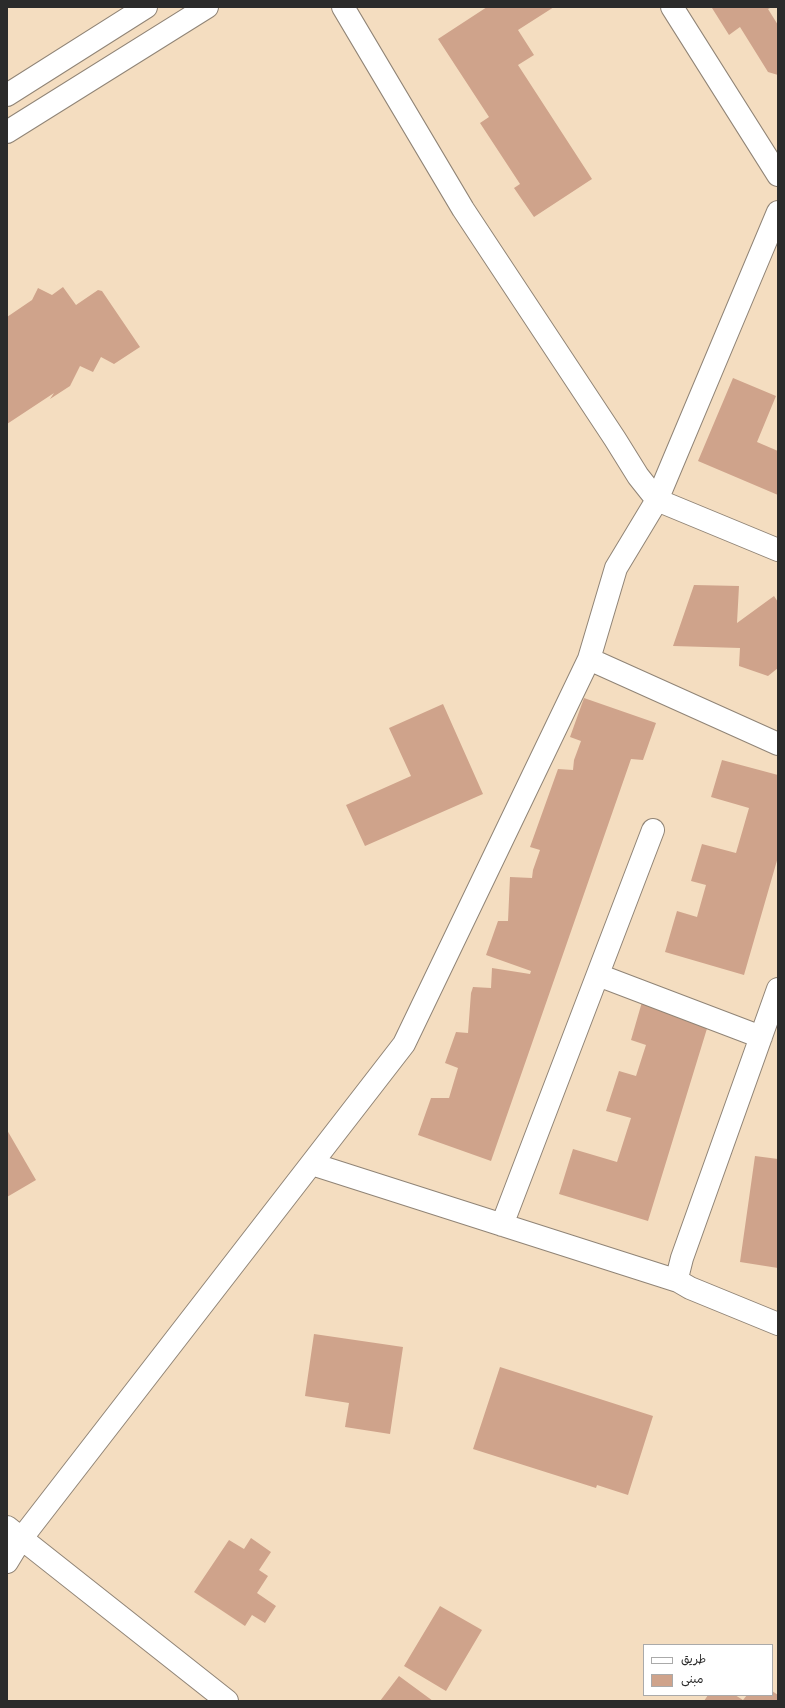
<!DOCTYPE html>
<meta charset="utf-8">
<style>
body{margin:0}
#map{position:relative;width:785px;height:1708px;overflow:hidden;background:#f4ddc0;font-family:Kalam,"Playpen Sans Arabic",sans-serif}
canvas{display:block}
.frame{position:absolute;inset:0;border:8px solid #2b2b2b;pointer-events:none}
.legend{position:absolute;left:643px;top:1644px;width:130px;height:52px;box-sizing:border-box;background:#fff;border:1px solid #aaa;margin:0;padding:5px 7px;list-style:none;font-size:12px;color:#2b2b2b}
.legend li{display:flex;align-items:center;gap:8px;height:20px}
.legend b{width:20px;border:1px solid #aaa}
</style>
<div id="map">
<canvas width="785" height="1708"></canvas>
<div class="frame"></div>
<ul class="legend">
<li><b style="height:5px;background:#fff"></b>طريق</li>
<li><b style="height:11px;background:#cfa38b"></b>مبنى</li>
</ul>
</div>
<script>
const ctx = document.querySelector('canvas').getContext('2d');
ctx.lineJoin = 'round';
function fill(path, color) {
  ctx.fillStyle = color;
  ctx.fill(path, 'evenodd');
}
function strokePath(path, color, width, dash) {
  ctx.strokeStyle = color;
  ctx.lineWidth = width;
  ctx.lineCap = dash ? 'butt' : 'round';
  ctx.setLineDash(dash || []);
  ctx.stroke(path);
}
const building = new Path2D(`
 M 487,7 L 554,7 L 518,30 L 534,55 L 518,65 L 592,179 L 534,217 L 514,188 L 520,184 L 480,123 L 489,117 L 438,39 Z
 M 713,7 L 772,7 L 768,9 L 778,25 L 778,75 L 768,72 L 740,27 L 729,35 L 712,8 Z
 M 63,287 L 76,305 L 98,290 L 102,291 L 140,347 L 114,364 L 101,357 L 93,372 L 80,366 L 70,386 L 50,399 L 54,393 L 7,424 L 7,317 L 32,300 L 38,288 L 52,295 Z
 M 733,378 L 776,396 L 757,442 L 778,451 L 778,495 L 698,461 Z
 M 694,585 L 739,586 L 737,623 L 774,596 L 778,602 L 778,668 L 768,676 L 739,666 L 740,648 L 673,646 Z
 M 584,698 L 656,723 L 643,760 L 631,759 L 491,1161 L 418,1135 L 431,1098 L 449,1098 L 458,1068 L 445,1063 L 456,1032 L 468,1033 L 471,993 L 473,987 L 491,988 L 492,968 L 530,974 L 531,971 L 486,955 L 498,921 L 508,921 L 510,877 L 532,878 L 533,870 L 540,850 L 530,847 L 558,769 L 573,770 L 574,760 L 581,741 L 570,737 Z
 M 443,704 L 483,794 L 365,846 L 346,805 L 411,776 L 389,728 Z
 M 722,760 L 778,775 L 778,857 L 744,975 L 665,952 L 677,911 L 697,917 L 706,885 L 691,881 L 702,844 L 736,853 L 749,808 L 711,797 Z
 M 642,1002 L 709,1022 L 648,1221 L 559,1194 L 573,1149 L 617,1162 L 631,1118 L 606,1111 L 619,1071 L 636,1076 L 646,1045 L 631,1040 Z
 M 7,1130 L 36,1180 L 7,1197 Z
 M 755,1156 L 778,1159 L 778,1268 L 740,1262 Z
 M 314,1334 L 403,1347 L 390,1434 L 345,1427 L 349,1403 L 305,1396 Z
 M 500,1367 L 653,1416 L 628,1495 L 597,1485 L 596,1488 L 473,1449 Z
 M 251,1538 L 271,1552 L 259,1570 L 268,1576 L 257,1593 L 276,1606 L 265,1623 L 252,1615 L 245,1626 L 194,1592 L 229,1540 L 244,1549 Z
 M 440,1606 L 482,1630 L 446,1691 L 404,1666 Z
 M 399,1676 L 433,1701 L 380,1701 Z
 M 772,1691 L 778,1695 L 778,1701 L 704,1701 L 708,1695 L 735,1695 L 743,1700 L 747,1695 L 772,1695 Z`);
const minor = new Path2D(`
 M 672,7 L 778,175
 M 778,212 L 657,500 L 778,550
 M 589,659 L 778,744
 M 598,975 L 761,1037
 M 778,989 L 682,1258 L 678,1274 L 678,1281 L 690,1288 L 778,1324
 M 312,1164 L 678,1281
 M 502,1225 L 653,830
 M 7,1527 L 227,1701
 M 7,1562 L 21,1539 L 404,1044 L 589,659 L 616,568 L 657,500 L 638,476 L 615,439 L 463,209 L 343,7`);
const secondary = new Path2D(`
 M 7,95 L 146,7
 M 7,132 L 207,7`);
fill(building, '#cfa38b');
strokePath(minor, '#908476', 24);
strokePath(secondary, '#908476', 24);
strokePath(minor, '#fff', 22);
strokePath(secondary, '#fff', 22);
</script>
